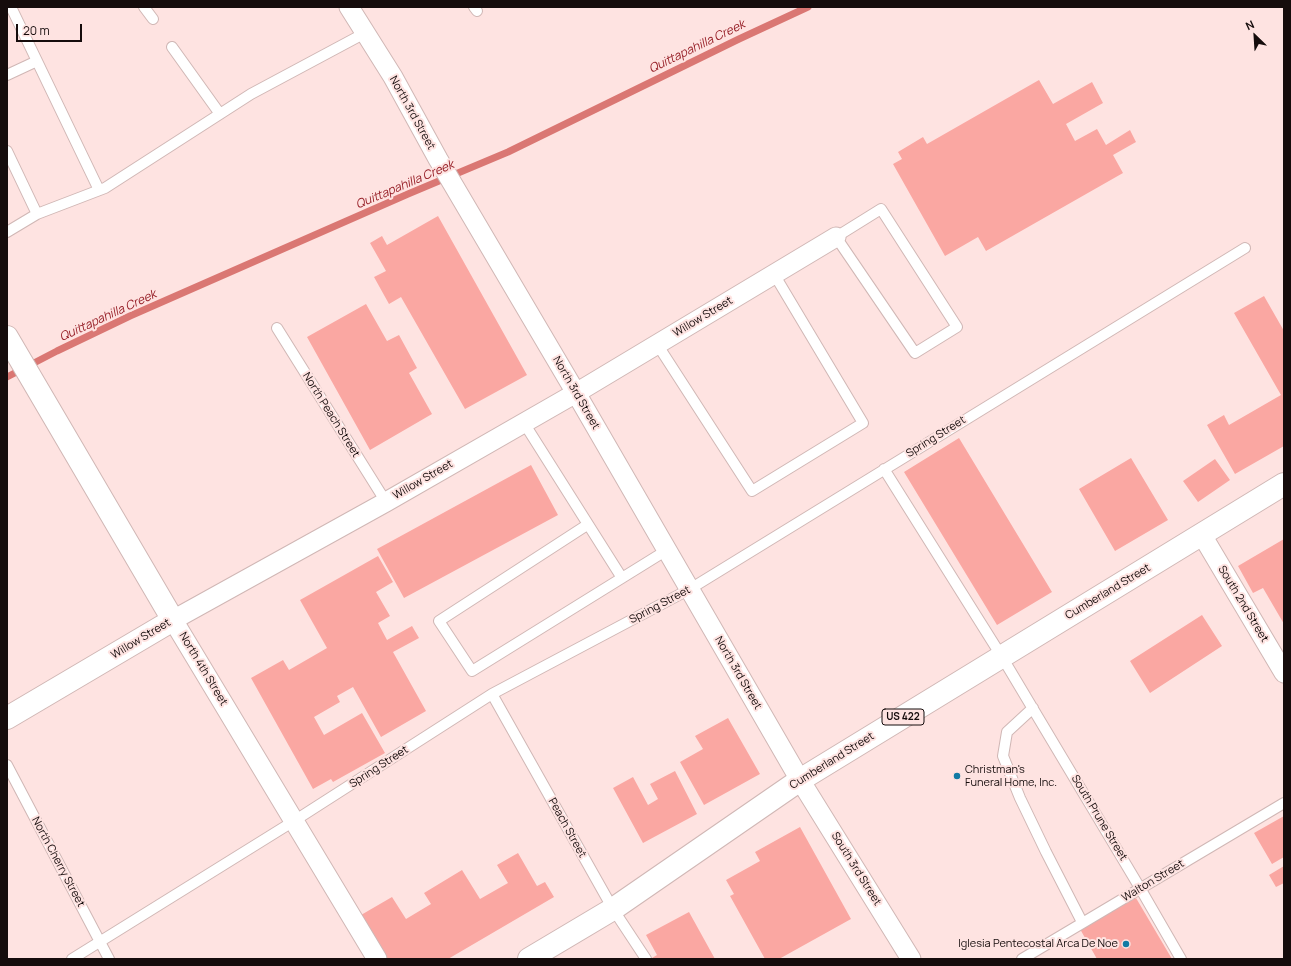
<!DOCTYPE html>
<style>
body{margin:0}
#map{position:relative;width:1291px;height:966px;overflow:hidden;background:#fee3e1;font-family:Manrope,sans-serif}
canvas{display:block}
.frame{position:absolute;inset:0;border:8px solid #150c0c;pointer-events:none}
.north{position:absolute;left:1235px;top:16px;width:40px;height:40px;-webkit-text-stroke:3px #fee3e1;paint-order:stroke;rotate:335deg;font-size:11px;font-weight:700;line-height:16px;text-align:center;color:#150c0c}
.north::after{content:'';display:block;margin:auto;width:14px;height:18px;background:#150c0c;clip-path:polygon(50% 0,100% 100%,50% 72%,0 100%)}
.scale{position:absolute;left:16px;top:24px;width:66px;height:18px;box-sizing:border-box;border:2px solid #150c0c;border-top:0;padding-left:5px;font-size:12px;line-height:14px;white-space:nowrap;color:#150c0c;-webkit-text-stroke:3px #fee3e1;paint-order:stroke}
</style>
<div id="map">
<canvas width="1291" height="966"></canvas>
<div class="frame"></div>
<div class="north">N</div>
<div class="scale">20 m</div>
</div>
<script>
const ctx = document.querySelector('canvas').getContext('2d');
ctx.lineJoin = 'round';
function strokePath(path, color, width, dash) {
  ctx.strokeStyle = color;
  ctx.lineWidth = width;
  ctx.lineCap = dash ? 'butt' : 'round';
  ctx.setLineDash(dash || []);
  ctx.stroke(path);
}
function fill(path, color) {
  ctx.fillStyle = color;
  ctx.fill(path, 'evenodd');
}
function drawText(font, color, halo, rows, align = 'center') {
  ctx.font = font + ' Manrope,sans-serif';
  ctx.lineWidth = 4;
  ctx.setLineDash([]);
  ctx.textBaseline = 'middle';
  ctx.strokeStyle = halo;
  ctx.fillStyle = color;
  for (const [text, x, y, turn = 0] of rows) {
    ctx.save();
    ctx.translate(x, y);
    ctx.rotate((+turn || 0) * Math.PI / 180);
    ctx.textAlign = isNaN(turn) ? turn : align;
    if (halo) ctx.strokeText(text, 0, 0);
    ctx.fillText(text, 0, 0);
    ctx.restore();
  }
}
const stream = new Path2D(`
 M 7,377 L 57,351 L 130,316 L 408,194 L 508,152 L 739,39 L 808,7`);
const building = new Path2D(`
 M 1039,80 L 1053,104 L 1092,82 L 1103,103 L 1066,124 L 1075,141 L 1097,129 L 1106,145 L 1130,130 L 1136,142 L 1113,155 L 1123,173 L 986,251 L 978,237 L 945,256 L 893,164 L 902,159 L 898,152 L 923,137 L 927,144 Z
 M 438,216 L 527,375 L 465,409 L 401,297 L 389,304 L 374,277 L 386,271 L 370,243 L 382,236 L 387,245 Z
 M 1264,296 L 1284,331 L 1284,446 L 1235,474 L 1207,425 L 1224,415 L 1229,425 L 1281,395 L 1234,313 Z
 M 366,304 L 387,341 L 399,335 L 417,368 L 409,373 L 432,414 L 370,450 L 307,337 Z
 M 959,438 L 1052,592 L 997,625 L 904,472 Z
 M 1131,458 L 1168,520 L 1115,551 L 1079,489 Z
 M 1215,459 L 1230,480 L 1198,502 L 1183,481 Z
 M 531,465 L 558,515 L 404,598 L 377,549 Z
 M 1284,539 L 1284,624 L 1263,588 L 1253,593 L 1238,566 Z
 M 378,556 L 393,582 L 376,592 L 390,616 L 378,623 L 387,640 L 412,626 L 419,638 L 393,652 L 426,711 L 381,737 L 353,687 L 337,696 L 340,702 L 314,717 L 324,735 L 362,713 L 385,753 L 333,782 L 331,779 L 313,789 L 251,678 L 283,660 L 289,670 L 327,648 L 300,600 Z
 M 1202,615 L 1222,646 L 1150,693 L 1130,661 Z
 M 728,718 L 760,774 L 704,805 L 680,762 L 703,749 L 695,736 Z
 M 675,771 L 697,814 L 643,843 L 613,788 L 633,777 L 648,805 L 658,799 L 650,784 Z
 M 1284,816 L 1284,857 L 1272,864 L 1254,833 Z
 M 800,827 L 851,919 L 779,959 L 765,959 L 730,896 L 734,894 L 726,880 L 760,861 L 755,852 Z
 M 518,853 L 537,886 L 545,882 L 554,897 L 448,959 L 386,959 L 361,915 L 392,897 L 406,919 L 431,904 L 424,893 L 462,870 L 480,899 L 508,883 L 497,865 Z
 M 1284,866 L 1284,883 L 1276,887 L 1269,875 Z
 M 1136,898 L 1172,959 L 1097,959 L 1080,929 Z
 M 689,912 L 715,959 L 653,959 L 652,958 L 657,955 L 646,935 Z`);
const service = new Path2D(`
 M 11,7 L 99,190
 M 144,7 L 153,19
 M 474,7 L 477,11
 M 172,47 L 220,114
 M 7,75 L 37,61
 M 7,151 L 37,214
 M 881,209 L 957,327 L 915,353 L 836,237 Z
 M 7,232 L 37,214 L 105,188 L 251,94 L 365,33
 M 277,328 L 386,502
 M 657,344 L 752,491 L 863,423 L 774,274
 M 524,423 L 622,578
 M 884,469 L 1002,657 L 1140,888 L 1181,959
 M 587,525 L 439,621 L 472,671 L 667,550
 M 492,694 L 613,909 L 646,959
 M 1033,708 L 1007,732 L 1003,756 L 1020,798 L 1046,852 L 1082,922
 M 7,765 L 109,959
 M 72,959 L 294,821 L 492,694 L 690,589 L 1245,248
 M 1022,959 L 1284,803`);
const minor = new Path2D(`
 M 349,7 L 393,77 L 438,159 L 576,393 L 800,780 L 911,959
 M 1202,535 L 1284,673
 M 377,959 L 173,620 L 386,502 L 576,393 L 836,237`);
const tertiary = new Path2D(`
 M 7,337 L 173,620 L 7,718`);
const trunk = new Path2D(`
 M 529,959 L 613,909 L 800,780 L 1284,484`);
const markers = [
 [957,776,4,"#127aa4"],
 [1126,944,4,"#127aa4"]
];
const shields = [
 [903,717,42]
];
const shieldNames = [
 ["US 422",903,717]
];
const streetNames = [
 ["North 3rd Street",412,113,61],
 ["Willow Street",703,317,-31],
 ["North 3rd Street",576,393,60],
 ["North Peach Street",331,415,58],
 ["Spring Street",936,437,-32],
 ["Willow Street",423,480,-30],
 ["Cumberland Street",1108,592,-31],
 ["South 2nd Street",1243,604,59],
 ["Spring Street",660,605,-28],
 ["Willow Street",141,639,-31],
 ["North 4th Street",203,669,59],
 ["North 3rd Street",738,673,60],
 ["Cumberland Street",832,761,-32],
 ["Spring Street",379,767,-33],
 ["South Prune Street",1099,818,59],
 ["Peach Street",567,828,61],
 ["North Cherry Street",58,862,62],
 ["South 3rd Street",856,869,58],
 ["Walton Street",1153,881,-31]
];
const poiNames = [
 ["Christman's",965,770],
 ["Funeral Home, Inc.",965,783],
 ["Iglesia Pentecostal Arca De Noe",1118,944,"right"]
];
const waterNames = [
 ["Quittapahilla Creek",697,47,-26],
 ["Quittapahilla Creek",405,185,-23],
 ["Quittapahilla Creek",108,316,-25]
];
strokePath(stream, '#da7773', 7);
fill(building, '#faa7a2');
strokePath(service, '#d0b7b5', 12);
strokePath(minor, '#d0b7b5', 21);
strokePath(tertiary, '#d0b7b5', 24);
strokePath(trunk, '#d0b7b5', 24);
strokePath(service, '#fff', 10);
strokePath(minor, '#fff', 19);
strokePath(tertiary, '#fff', 22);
strokePath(trunk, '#fff', 22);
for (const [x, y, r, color] of markers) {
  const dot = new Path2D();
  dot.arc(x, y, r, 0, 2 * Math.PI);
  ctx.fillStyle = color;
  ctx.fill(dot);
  strokePath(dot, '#fee3e1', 1.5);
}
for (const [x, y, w] of shields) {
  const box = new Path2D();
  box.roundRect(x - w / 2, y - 8, w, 16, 3);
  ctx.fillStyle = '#fee3e1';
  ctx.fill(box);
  strokePath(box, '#150c0c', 1);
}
drawText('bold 10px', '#150c0c', null, shieldNames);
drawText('11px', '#150c0c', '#fee3e1', streetNames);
drawText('11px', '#150c0c', '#fee3e1', poiNames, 'left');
drawText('italic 12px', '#961e26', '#fee3e1', waterNames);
</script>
